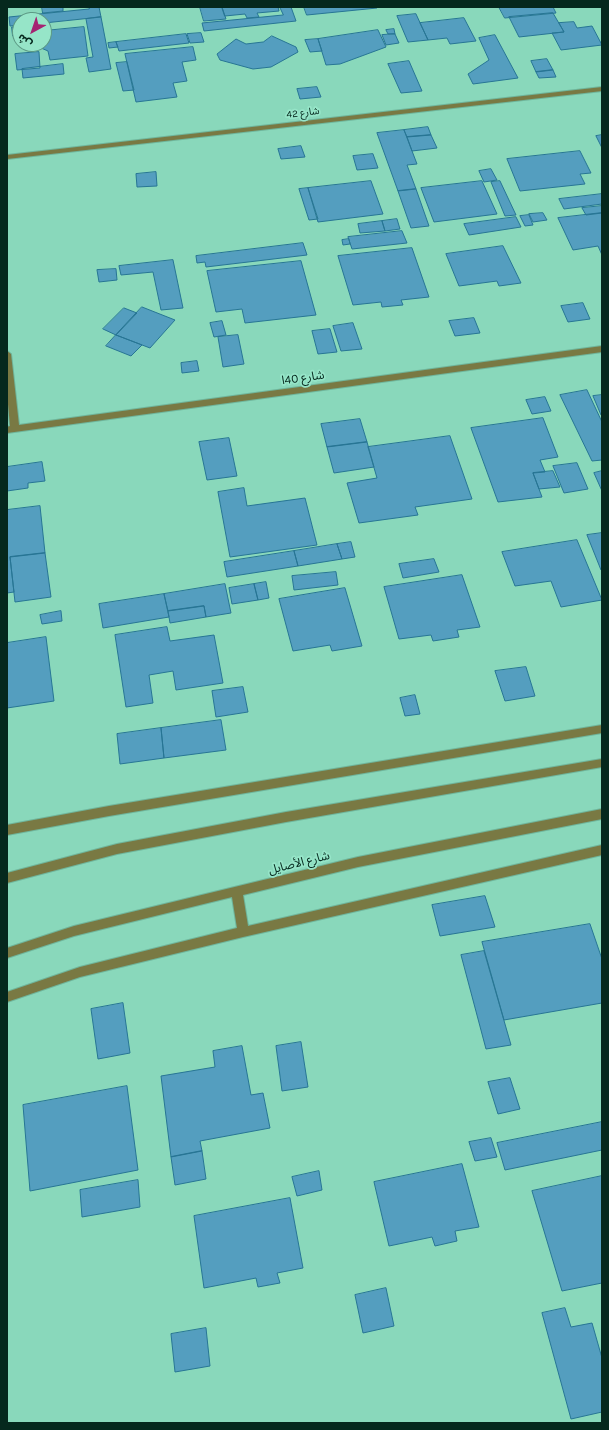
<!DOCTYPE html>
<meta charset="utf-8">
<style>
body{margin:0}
#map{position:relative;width:609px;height:1430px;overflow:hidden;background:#89d8bb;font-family:Karla,"Noto Sans Arabic",sans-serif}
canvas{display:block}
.frame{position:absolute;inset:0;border:8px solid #05281d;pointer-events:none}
.north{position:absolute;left:12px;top:12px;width:40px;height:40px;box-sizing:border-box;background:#96e5c8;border:1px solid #5c9984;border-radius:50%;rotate:220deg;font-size:11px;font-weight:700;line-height:16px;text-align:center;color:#05281d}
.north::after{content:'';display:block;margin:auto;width:14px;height:18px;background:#a52372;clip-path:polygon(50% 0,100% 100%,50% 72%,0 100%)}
</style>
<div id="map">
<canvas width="609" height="1430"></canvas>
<div class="frame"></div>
<div class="north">ش</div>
</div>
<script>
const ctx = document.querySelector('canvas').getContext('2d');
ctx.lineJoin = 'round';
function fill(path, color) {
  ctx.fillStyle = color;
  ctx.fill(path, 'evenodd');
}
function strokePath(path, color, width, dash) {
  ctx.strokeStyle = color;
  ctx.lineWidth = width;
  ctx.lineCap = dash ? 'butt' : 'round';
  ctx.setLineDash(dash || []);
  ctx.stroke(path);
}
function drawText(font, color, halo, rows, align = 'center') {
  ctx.font = font + ' Karla,"Noto Sans Arabic",sans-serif';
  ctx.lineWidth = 3.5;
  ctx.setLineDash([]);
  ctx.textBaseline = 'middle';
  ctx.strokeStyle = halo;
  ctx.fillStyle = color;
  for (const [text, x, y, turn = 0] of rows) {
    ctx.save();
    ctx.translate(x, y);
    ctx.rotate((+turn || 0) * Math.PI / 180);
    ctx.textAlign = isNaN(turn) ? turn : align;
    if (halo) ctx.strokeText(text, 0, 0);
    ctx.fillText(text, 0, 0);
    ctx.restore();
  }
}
const building = new Path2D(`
 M 42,7 L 63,7 L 63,11 L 43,13 Z
 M 89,7 L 99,7 L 101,17 L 44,23 L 44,20 L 20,20 L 20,25 L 10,26 L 9,17 L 89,9 Z
 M 200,7 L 222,7 L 226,19 L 204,21 Z
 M 222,7 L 278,7 L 279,11 L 257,13 L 259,17 L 247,18 L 245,14 L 225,16 Z
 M 280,7 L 291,7 L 296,21 L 204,31 L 202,23 L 283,15 Z
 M 304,7 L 376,7 L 377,8 L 307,15 Z
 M 499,7 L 553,7 L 556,13 L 505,18 Z
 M 553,13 L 564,32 L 519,37 L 509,17 Z
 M 416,14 L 428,40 L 408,42 L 397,16 Z
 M 101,17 L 111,69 L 89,72 L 86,58 L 93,57 L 86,19 Z
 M 464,18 L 476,41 L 450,44 L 447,38 L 428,40 L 420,23 Z
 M 574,22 L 577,28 L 592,26 L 602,45 L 561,50 L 552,33 L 564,32 L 559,23 Z
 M 12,27 L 20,27 L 20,36 L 13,36 Z
 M 84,27 L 88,56 L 50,60 L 48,51 L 32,44 L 44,44 L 44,31 Z
 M 394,29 L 395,34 L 388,34 L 386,30 Z
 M 378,30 L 386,47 L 340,64 L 326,65 L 318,39 Z
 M 201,33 L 204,42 L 190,43 L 187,34 Z
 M 186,34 L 189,43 L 119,51 L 116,42 Z
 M 395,34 L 399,43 L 386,45 L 382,35 Z
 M 495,35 L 518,78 L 473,84 L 468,74 L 489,60 L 479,38 Z
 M 272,36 L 296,47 L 298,52 L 271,67 L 253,69 L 220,60 L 217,54 L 236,39 L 246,44 L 263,42 Z
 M 318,39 L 322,51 L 310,52 L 305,40 Z
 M 116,42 L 118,47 L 109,48 L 108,43 Z
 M 193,47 L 196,60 L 182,62 L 187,81 L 173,83 L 177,97 L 136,102 L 125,54 Z
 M 39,52 L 40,68 L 17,70 L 15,54 Z
 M 547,59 L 553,70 L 536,72 L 531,61 Z
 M 409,61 L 422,91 L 401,93 L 388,64 Z
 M 127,62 L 134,90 L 123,91 L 116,63 Z
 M 63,64 L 64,74 L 23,78 L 22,69 Z
 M 553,70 L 556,77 L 539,78 L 536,72 Z
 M 317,87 L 321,97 L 300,99 L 297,89 Z
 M 428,127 L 431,135 L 407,137 L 404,130 Z
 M 404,130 L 417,164 L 407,165 L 416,189 L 398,191 L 377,133 Z
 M 431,135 L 437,148 L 412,151 L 407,137 Z
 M 602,135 L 602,148 L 596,136 Z
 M 301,146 L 305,157 L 281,159 L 278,149 Z
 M 580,151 L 591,173 L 580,174 L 585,184 L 520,191 L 507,159 Z
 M 373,154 L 378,168 L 357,170 L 353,156 Z
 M 491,169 L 497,180 L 484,182 L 479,171 Z
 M 156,172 L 157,186 L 137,187 L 136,174 Z
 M 371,181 L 383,214 L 318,222 L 308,188 Z
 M 482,181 L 497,214 L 434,222 L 421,188 Z
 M 500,181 L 516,215 L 505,216 L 491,182 Z
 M 308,188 L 318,219 L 309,220 L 299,189 Z
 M 416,189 L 429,226 L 411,228 L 398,191 Z
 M 602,194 L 602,204 L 564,209 L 559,199 Z
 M 602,206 L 602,213 L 586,215 L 582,208 Z
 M 543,213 L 547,220 L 533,222 L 529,214 Z
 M 602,213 L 602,255 L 598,246 L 573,250 L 558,218 Z
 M 529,215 L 533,225 L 525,226 L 520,216 Z
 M 516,217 L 521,227 L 469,235 L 464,224 Z
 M 397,219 L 400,229 L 385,231 L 382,221 Z
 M 382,221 L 385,231 L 360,233 L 358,224 Z
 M 402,231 L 407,243 L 352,249 L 348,237 Z
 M 349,239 L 350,244 L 343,245 L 342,240 Z
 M 303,243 L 307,255 L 206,267 L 205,262 L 197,263 L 196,256 Z
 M 503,246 L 521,283 L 499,286 L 497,281 L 459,286 L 446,254 Z
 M 412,248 L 429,297 L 401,300 L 403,305 L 382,307 L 381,302 L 353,305 L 338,256 Z
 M 173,260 L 183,308 L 161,310 L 153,272 L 121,275 L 119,266 Z
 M 301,261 L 316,315 L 245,323 L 242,309 L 216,312 L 207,271 Z
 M 116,269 L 117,280 L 99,282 L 97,270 Z
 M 583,303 L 590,319 L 568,322 L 561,306 Z
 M 142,307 L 175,320 L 150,348 L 116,335 Z
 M 124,308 L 137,313 L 116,335 L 103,329 Z
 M 474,318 L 480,333 L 455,336 L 449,321 Z
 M 222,321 L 226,335 L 214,337 L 210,323 Z
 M 353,323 L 362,349 L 341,351 L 333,326 Z
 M 330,329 L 337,352 L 318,354 L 312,331 Z
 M 116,335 L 142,345 L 131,356 L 106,346 Z
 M 238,335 L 244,364 L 223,367 L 218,337 Z
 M 197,361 L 199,371 L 182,373 L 181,363 Z
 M 587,390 L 602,422 L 602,460 L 592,461 L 560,395 Z
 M 602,395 L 602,415 L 601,415 L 593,396 Z
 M 545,397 L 551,411 L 532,414 L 526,400 Z
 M 543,418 L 558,457 L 540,460 L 545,472 L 533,473 L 542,497 L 498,502 L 471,428 Z
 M 360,419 L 367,442 L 327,447 L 321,424 Z
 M 450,436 L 472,499 L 415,507 L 418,515 L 359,523 L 347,483 L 377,478 L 368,447 Z
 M 229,438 L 237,476 L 207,480 L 199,442 Z
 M 367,442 L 374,467 L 334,473 L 327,447 Z
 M 42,462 L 45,481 L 28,483 L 28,488 L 7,491 L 7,467 Z
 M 577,463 L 588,489 L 564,493 L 553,466 Z
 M 553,471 L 560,487 L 539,489 L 533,473 Z
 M 602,471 L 602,491 L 594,473 Z
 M 244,488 L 247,506 L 305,498 L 317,545 L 230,557 L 218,492 Z
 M 40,506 L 45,553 L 10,557 L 14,592 L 7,593 L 7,510 Z
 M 602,533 L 602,570 L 601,570 L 587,535 Z
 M 577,540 L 602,600 L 561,607 L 551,581 L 515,586 L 502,552 Z
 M 351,542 L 355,557 L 342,559 L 337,544 Z
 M 337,544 L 342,559 L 298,566 L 294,551 Z
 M 294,551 L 298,566 L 227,577 L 224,562 Z
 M 45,553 L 51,597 L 15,602 L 10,557 Z
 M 434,559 L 439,572 L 403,578 L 399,564 Z
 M 336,572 L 338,585 L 294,590 L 292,576 Z
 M 462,575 L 480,627 L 457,630 L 459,637 L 433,641 L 431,635 L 399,639 L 384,587 Z
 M 266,582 L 269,598 L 258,600 L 254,584 Z
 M 225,584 L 231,613 L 206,617 L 204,606 L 168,611 L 164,594 Z
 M 254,584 L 258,600 L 232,604 L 229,588 Z
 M 345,588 L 362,646 L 332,651 L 330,645 L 293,651 L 279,599 Z
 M 164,594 L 169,617 L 103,628 L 99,604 Z
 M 204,606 L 206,617 L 170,623 L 168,611 Z
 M 61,611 L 62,621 L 42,624 L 40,615 Z
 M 167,627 L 170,641 L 214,635 L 223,683 L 176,690 L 173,671 L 149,675 L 153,703 L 126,707 L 115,635 Z
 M 46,637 L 54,701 L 7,708 L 7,643 Z
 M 526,667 L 535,696 L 505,701 L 495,671 Z
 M 243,687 L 248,712 L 216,717 L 212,691 Z
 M 415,695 L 420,714 L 405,716 L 400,698 Z
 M 221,720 L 226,750 L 164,758 L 161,728 Z
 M 161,728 L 164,758 L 120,764 L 117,734 Z
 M 485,896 L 495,927 L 440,936 L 432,905 Z
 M 590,924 L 602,959 L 602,1003 L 504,1020 L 482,942 Z
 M 484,951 L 511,1045 L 486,1049 L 461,955 Z
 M 123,1003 L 130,1053 L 98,1059 L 91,1009 Z
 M 301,1042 L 308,1087 L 282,1091 L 276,1046 Z
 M 242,1046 L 251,1095 L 263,1093 L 270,1128 L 200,1141 L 202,1151 L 171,1157 L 161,1076 L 215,1067 L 213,1051 Z
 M 510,1078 L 520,1109 L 498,1114 L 488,1082 Z
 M 127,1086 L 138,1170 L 30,1191 L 23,1105 Z
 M 602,1122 L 602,1150 L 505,1170 L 497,1143 Z
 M 491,1138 L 497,1157 L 475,1161 L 469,1142 Z
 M 202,1151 L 206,1179 L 175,1185 L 171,1157 Z
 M 462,1164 L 479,1227 L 455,1231 L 457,1241 L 435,1246 L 432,1237 L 389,1246 L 374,1182 Z
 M 319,1171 L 322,1190 L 297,1196 L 292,1177 Z
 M 602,1176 L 602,1283 L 562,1291 L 532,1191 Z
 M 138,1180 L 140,1207 L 82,1217 L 80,1190 Z
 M 290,1198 L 303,1268 L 277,1273 L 280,1283 L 258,1287 L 256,1278 L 204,1288 L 194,1216 Z
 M 386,1288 L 394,1326 L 363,1333 L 355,1295 Z
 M 565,1308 L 571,1327 L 592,1323 L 602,1358 L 602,1412 L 571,1419 L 542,1313 Z
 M 206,1328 L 210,1366 L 175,1372 L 171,1334 Z`);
const minor = new Path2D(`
 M 602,87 L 602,91 L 7,159 L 7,155 Z
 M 602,346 L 602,352 L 7,433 L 7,427 L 10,426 L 7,393 L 7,351 L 11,354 L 19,425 Z
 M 602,725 L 602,733 L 109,816 L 7,835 L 7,825 L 109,806 Z
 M 602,759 L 602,767 L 286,822 L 117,854 L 7,883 L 7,873 L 117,844 L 286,812 Z
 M 602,809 L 602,819 L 358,867 L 243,895 L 248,926 L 602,845 L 602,855 L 243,937 L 80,977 L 7,1002 L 7,992 L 80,967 L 237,928 L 232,897 L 74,936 L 7,958 L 7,948 L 74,926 L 358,857 Z`);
const farStreetnames = [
 ["شارع 42",303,113,-7]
];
const streetNames = [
 ["شارع 40ا",303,378,-8],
 ["شارع الأصايل",299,863,-14]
];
fill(building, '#549ebf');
strokePath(building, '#277594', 1);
strokePath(minor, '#6fb59b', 2);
fill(minor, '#797943');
drawText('10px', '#05281d', '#96e5c8', farStreetnames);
drawText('12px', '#05281d', '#96e5c8', streetNames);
</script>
